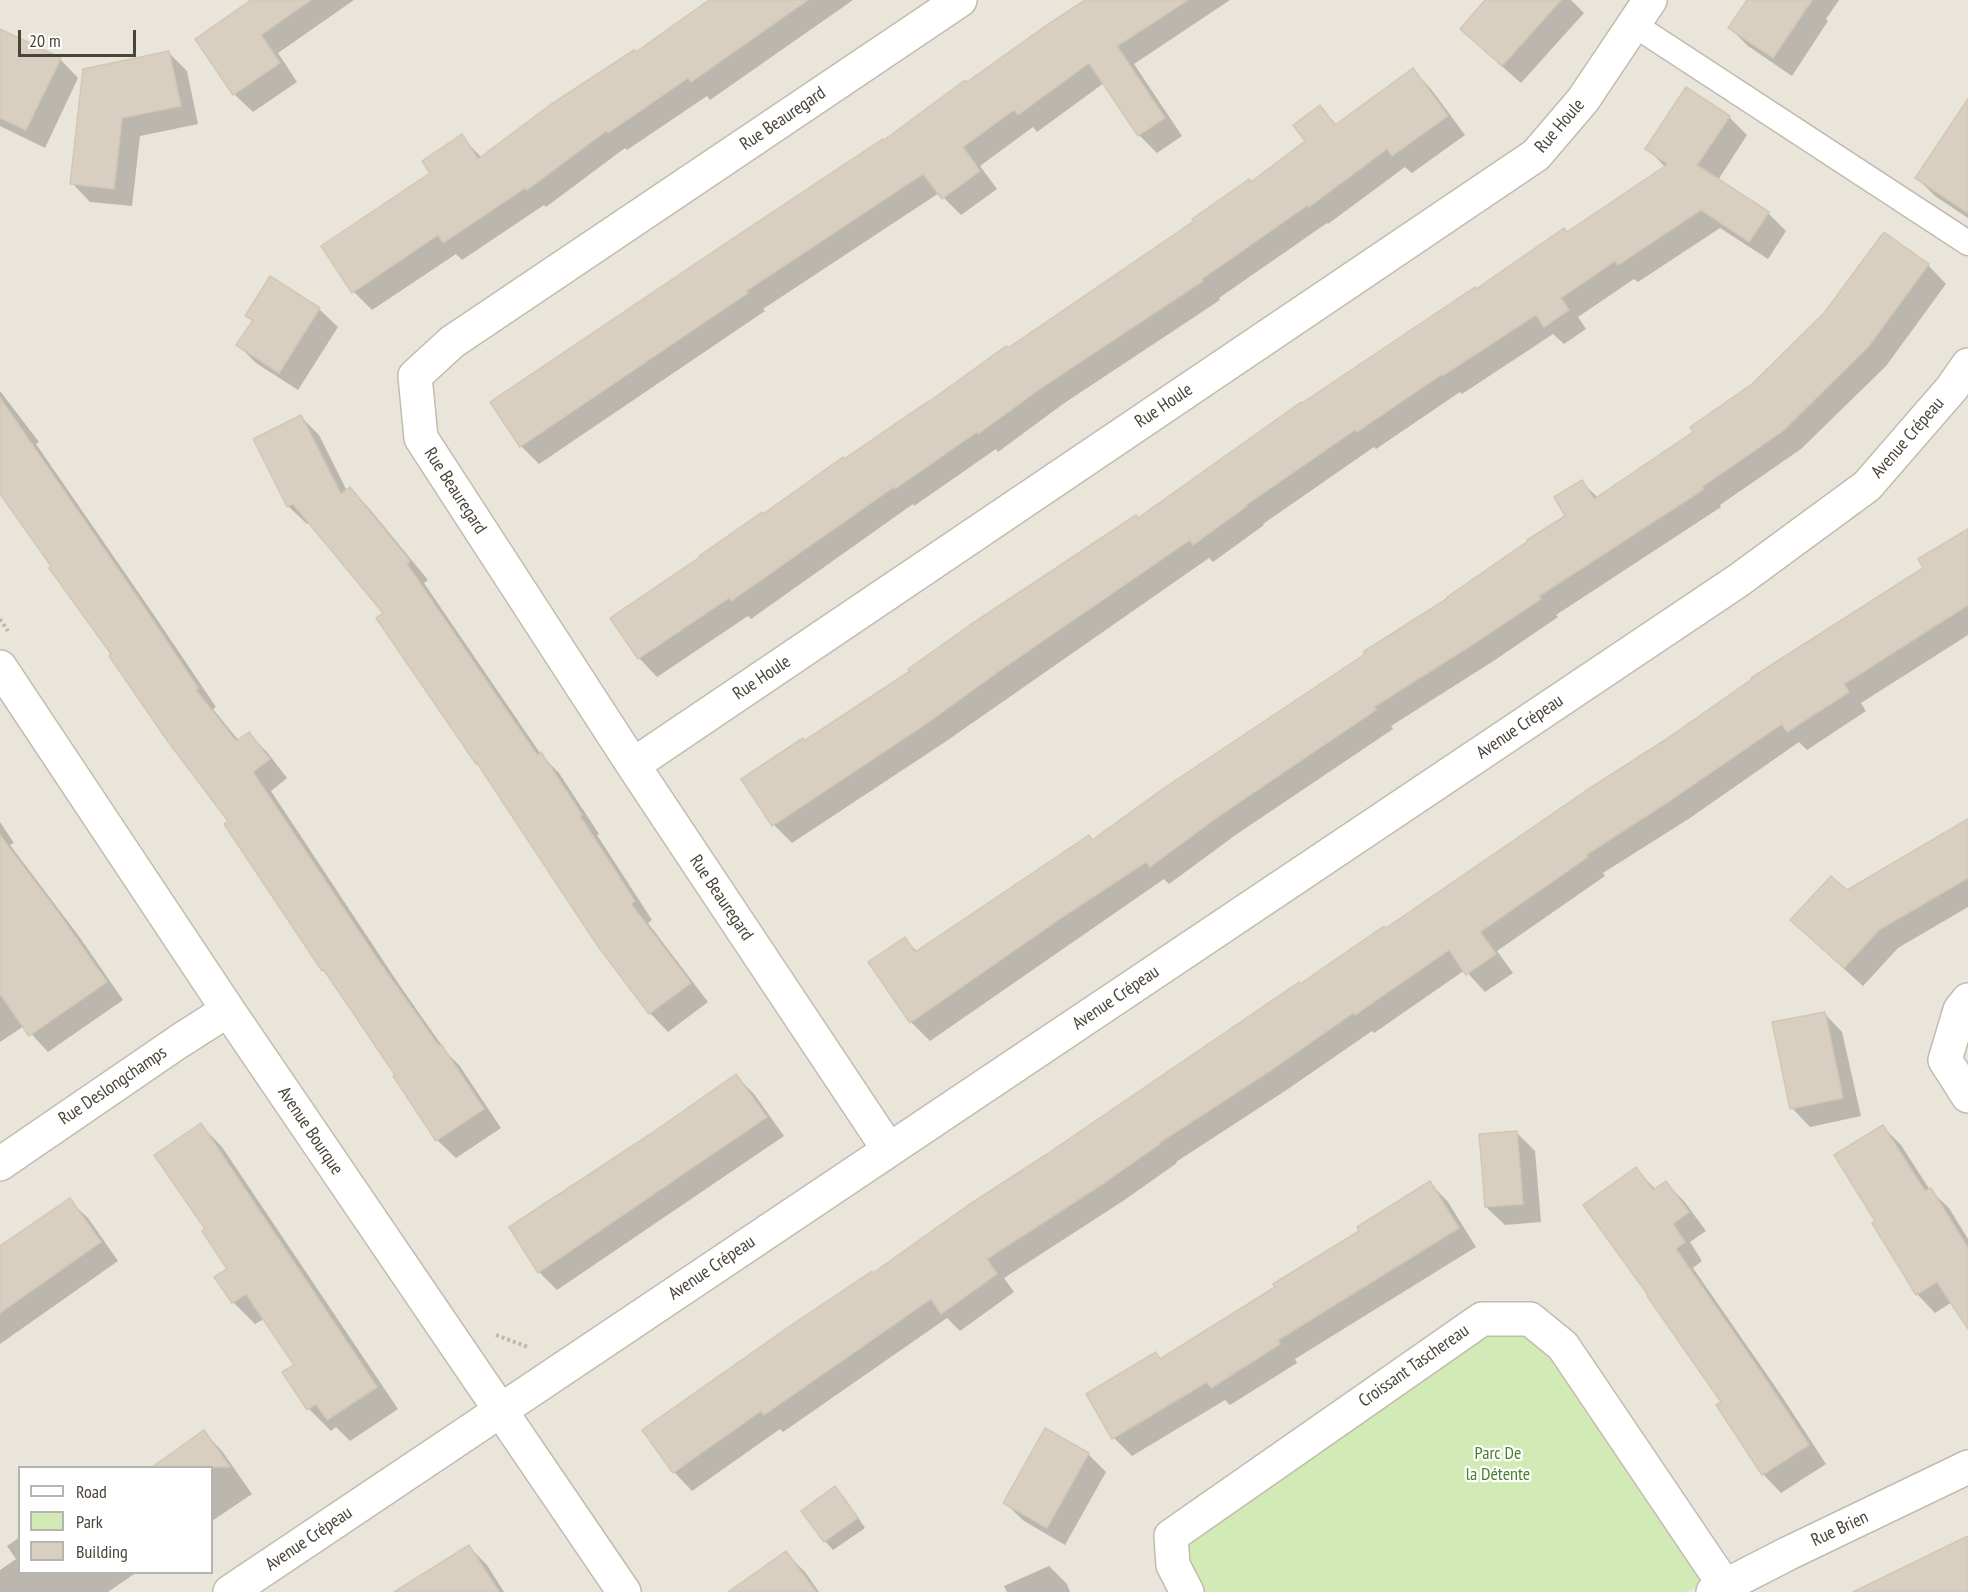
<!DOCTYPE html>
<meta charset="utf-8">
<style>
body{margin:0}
#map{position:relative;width:1968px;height:1592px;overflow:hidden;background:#f6f3ec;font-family:"PT Sans Narrow",sans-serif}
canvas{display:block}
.legend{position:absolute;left:18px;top:1466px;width:195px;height:108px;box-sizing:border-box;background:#fff;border:2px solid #b7b4b0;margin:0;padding:8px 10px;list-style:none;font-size:18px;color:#4b4439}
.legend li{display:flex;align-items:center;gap:12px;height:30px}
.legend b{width:30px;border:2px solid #b7b4b0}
.scale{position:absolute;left:18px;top:30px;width:118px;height:27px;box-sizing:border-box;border:3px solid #4b4439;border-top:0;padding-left:8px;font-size:18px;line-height:21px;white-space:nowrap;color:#4b4439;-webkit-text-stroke:4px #fff;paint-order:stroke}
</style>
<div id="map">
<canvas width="1968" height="1592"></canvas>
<ul class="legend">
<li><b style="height:8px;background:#fff"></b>Road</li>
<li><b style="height:16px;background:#d2eab5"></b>Park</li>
<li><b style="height:16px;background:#d8cfc1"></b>Building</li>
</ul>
<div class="scale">20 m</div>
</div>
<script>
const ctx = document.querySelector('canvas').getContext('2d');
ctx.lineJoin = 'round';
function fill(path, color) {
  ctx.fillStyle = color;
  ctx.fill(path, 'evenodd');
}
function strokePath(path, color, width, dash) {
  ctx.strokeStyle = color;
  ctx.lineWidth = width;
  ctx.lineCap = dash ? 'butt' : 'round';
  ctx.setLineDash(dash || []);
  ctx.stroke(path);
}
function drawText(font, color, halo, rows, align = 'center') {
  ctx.font = font + ' "PT Sans Narrow",sans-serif';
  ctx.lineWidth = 4.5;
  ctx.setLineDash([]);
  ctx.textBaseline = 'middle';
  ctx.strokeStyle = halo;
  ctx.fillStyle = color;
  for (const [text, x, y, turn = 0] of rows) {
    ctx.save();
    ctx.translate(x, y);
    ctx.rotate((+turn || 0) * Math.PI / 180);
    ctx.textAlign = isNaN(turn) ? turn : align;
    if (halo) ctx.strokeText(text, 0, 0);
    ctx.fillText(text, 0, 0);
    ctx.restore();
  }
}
const residential = new Path2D(`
 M 0,0 L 1968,0 L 1968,1592 L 0,1592 ZM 20,1468 L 212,1468 L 212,1572 L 20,1572 Z`);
const green = new Path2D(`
 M 1526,1306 L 1719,1576 L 1686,1592 L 1198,1592 L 1174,1539 Z`);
const shadow = new Path2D(`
 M 253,0 L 354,0 L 278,53 L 297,82 L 253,112 L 234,94 Z
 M 714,0 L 853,0 L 710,100 L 707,96 L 627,150 L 625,148 L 546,207 L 544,205 L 462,260 L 456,254 L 372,310 L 354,292 L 432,173 L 461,136 L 482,158 Z
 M 1088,0 L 1230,0 L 1134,64 L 1182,136 L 1157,153 L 1139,135 L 1104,83 L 1037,132 L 1033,127 L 980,166 L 997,189 L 961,215 L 939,193 L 763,309 L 765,311 L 539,464 L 521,446 L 884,142 Z
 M 1487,0 L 1571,0 L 1584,13 L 1521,83 L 1480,47 Z
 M 1748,0 L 1839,0 L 1826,19 L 1828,21 L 1792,76 L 1748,46 L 1730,28 Z
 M 0,30 L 60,59 L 78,78 L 45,148 L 0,126 Z
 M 169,53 L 187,71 L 198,124 L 140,136 L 132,206 L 90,202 L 72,183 Z
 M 1413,70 L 1431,89 L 1465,135 L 1412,173 L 1405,167 L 1328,224 L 1327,223 L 1219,298 L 1220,300 L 1063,404 L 998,452 L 996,449 L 914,506 L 913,504 L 751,619 L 748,616 L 657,677 L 639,658 L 612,618 L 1251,183 L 1307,141 L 1320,107 L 1337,125 Z
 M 1968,100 L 1968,218 L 1935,196 L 1917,178 Z
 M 1729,117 L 1747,135 L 1718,180 L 1768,213 L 1786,231 L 1768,259 L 1720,228 L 1638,282 L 1634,279 L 1578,317 L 1586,329 L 1564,344 L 1553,334 L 1462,394 L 1460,392 L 1376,449 L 1374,447 L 1263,524 L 1264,525 L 1213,562 L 1209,558 L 945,742 L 792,843 L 774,825 L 743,779 L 804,742 L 1477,291 L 1666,168 L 1647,148 Z
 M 1928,265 L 1946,284 L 1886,366 L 1801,449 L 1720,505 L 1721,507 L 1556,615 L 1558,617 L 1495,660 L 1391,726 L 1393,729 L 1237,834 L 1169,884 L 1164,879 L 930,1041 L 911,1022 L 870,962 L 904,939 L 918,952 L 1093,841 L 1450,599 L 1567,516 L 1582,482 L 1598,498 L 1695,432 Z
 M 271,278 L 319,309 L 338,327 L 298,390 L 256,363 L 238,345 L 253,322 L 247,315 Z
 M 0,391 L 39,442 L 36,444 L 156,618 L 216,707 L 213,709 L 239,741 L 249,734 L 267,752 L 287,778 L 271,791 L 398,983 L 447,1053 L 459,1065 L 501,1128 L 456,1158 L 437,1140 L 397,1075 L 323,970 L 231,821 L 0,491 Z
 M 301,417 L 319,435 L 347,491 L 350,489 L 368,507 L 428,580 L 424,583 L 542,756 L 559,773 L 599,834 L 597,835 L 652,920 L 648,923 L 708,1002 L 668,1032 L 650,1013 L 598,944 L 483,769 L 477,763 L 385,614 L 310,522 L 307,524 L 288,506 Z
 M 1968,531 L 1968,635 L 1861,703 L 1866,711 L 1807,750 L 1799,742 L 1690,818 L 1603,873 L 1605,876 L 1497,951 L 1513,973 L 1485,992 L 1465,970 L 1374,1033 L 1372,1031 L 1288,1089 L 1176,1162 L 1177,1163 L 1123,1201 L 1004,1278 L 1014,1292 L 960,1331 L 947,1318 L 783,1432 L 780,1429 L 692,1491 L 674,1472 L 644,1431 L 1300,986 L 1925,568 Z
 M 1968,821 L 1968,907 L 1898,948 L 1863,986 L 1810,938 L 1847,892 Z
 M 0,822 L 14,843 L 10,845 L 78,935 L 123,1000 L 48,1052 L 24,1026 L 0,1042 Z
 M 1824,1013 L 1842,1032 L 1861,1116 L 1810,1127 L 1792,1108 Z
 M 736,1076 L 754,1094 L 784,1136 L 557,1290 L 539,1272 L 511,1228 Z
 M 201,1125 L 222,1147 L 398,1409 L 350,1441 L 336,1427 L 331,1431 L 309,1409 L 284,1373 L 296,1365 L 264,1319 L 255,1324 L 233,1302 L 216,1278 L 229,1269 Z
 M 1883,1127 L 1901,1145 L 1930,1190 L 1949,1208 L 1968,1239 L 1968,1327 L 1952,1302 L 1935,1313 L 1917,1294 L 1877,1222 Z
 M 1517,1133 L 1535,1151 L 1541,1222 L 1505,1225 L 1486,1207 Z
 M 1636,1169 L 1656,1190 L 1666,1183 L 1684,1201 L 1706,1231 L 1690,1242 L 1702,1261 L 1693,1268 L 1781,1395 L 1826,1464 L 1781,1493 L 1763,1474 L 1723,1402 Z
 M 1430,1183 L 1448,1202 L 1476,1247 L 1295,1359 L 1297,1363 L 1230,1405 L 1225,1400 L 1132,1456 L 1114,1438 L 1155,1354 L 1161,1360 L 1277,1287 Z
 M 69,1200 L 88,1218 L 118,1261 L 0,1344 L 0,1247 Z
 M 204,1432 L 222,1451 L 252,1494 L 212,1521 L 212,1468 L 154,1468 Z
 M 1088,1454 L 1106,1472 L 1065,1545 L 1024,1521 L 1005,1503 Z
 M 835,1488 L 844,1497 L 865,1528 L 833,1550 L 825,1541 Z
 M 20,1537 L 20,1572 L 137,1572 L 108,1592 L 0,1592 L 0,1570 L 16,1559 L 7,1546 Z
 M 469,1547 L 487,1565 L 504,1592 L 398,1592 Z
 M 786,1553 L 805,1572 L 819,1592 L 749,1592 Z
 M 1049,1566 L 1067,1584 L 1070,1592 L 1007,1592 L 1004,1586 Z`);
const building = new Path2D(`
 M 251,0 L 311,0 L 261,35 L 280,63 L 233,95 L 195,39 Z
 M 709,0 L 808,0 L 691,82 L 688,78 L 608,133 L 606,131 L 527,190 L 525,188 L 443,243 L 438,235 L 352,293 L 321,246 L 430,173 L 422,161 L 462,134 L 478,159 L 550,105 L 634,50 L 636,52 Z
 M 1085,0 L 1188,0 L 1117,46 L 1165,118 L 1138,136 L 1089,63 L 1018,115 L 1014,110 L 963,147 L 980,171 L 942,199 L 923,174 L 746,291 L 748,293 L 520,447 L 490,402 L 738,235 L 883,139 L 884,140 L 965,80 L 967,82 L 1044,27 Z
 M 1485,0 L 1561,0 L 1502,66 L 1460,29 Z
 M 1747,0 L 1812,0 L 1773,58 L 1728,28 Z
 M 0,29 L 61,58 L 26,130 L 0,118 Z
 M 169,51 L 181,106 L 122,118 L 114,189 L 70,184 L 83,69 Z
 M 1413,68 L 1448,116 L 1392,156 L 1387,149 L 1309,207 L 1308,205 L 1202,279 L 1203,281 L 1044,386 L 978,434 L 977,432 L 895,489 L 894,487 L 731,601 L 729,598 L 638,659 L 610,618 L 700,557 L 699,556 L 762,512 L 763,514 L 843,457 L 844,459 L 927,402 L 927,403 L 1006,346 L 1008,348 L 1194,221 L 1192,219 L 1249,179 L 1251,182 L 1305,141 L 1293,125 L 1320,105 L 1335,125 Z
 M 1686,87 L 1730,116 L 1697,165 L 1769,212 L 1749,242 L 1701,210 L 1618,265 L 1615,261 L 1561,298 L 1569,310 L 1544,327 L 1536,315 L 1442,376 L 1441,375 L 1357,432 L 1355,430 L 1246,505 L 1247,506 L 1193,545 L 1190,540 L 1002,669 L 926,724 L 772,826 L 741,779 L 803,738 L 804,741 L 910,671 L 908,669 L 970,625 L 1136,515 L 1138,518 L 1301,402 L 1302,403 L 1475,287 L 1476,289 L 1564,228 L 1567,232 L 1668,164 L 1645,149 Z
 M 1968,99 L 1968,213 L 1915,178 Z
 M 1884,232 L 1929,264 L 1868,347 L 1783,431 L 1702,487 L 1704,489 L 1539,596 L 1541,599 L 1478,641 L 1374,707 L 1376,710 L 1219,816 L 1150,867 L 1146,862 L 1061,918 L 910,1023 L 868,962 L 905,937 L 915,952 L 1089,835 L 1092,840 L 1167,786 L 1365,654 L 1363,652 L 1448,598 L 1447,597 L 1528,541 L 1527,540 L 1565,516 L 1554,497 L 1582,480 L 1594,499 L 1693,432 L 1690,427 L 1752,384 L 1824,313 Z
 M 270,276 L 320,308 L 279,373 L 236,345 L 253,320 L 245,316 Z
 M 0,398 L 138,598 L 198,688 L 196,690 L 236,741 L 249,732 L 270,759 L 253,772 L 380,963 L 439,1046 L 441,1044 L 484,1109 L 436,1141 L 393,1076 L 395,1075 L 324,970 L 322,971 L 224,824 L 228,821 L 169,743 L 109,656 L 111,654 L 49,568 L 51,566 L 0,494 Z
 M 301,415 L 341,494 L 350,487 L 410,561 L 407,564 L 537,755 L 541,752 L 582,815 L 580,816 L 635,901 L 631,904 L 691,983 L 649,1014 L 597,945 L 477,763 L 476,764 L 376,618 L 383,613 L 293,504 L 287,507 L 253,439 Z
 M 1968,529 L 1968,605 L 1844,684 L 1849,692 L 1787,732 L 1782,724 L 1671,800 L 1586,855 L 1588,857 L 1480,932 L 1496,954 L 1466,975 L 1449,950 L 1355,1015 L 1353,1013 L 1270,1071 L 1159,1143 L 1160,1144 L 1104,1183 L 987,1259 L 997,1274 L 941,1314 L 931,1299 L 764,1415 L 761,1411 L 673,1473 L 642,1430 L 787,1328 L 872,1271 L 873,1273 L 967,1206 L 1044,1156 L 1299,982 L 1300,984 L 1384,926 L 1386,928 L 1587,790 L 1665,740 L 1752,679 L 1751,678 L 1923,568 L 1918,559 Z
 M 1968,819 L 1968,878 L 1879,930 L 1844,968 L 1790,920 L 1831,876 L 1847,890 Z
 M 0,835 L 60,915 L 107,982 L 29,1036 L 0,994 Z
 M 1825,1012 L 1843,1098 L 1790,1109 L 1772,1022 Z
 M 736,1074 L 767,1117 L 538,1273 L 509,1227 L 649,1135 Z
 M 201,1123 L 377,1387 L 327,1420 L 316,1404 L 307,1410 L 282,1372 L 294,1365 L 246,1294 L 232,1303 L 214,1277 L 227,1269 L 202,1231 L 205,1229 L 154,1155 Z
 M 1883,1125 L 1925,1191 L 1931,1188 L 1968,1248 L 1968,1329 L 1937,1282 L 1916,1295 L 1872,1223 L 1875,1221 L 1834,1155 Z
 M 1517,1131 L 1523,1204 L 1485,1207 L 1479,1134 Z
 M 1636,1167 L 1653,1190 L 1666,1181 L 1689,1212 L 1673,1224 L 1685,1242 L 1676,1249 L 1763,1375 L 1809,1445 L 1762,1475 L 1716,1405 L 1721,1402 L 1647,1296 L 1648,1295 L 1583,1205 Z
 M 1430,1181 L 1459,1228 L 1278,1340 L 1280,1344 L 1211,1388 L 1207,1382 L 1112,1439 L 1086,1394 L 1156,1352 L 1160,1359 L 1275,1287 L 1273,1284 L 1359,1231 L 1357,1227 Z
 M 70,1198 L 101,1242 L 0,1313 L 0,1246 Z
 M 1045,1428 L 1089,1453 L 1047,1528 L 1003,1503 Z
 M 204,1430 L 230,1467 L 152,1467 Z
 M 835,1486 L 858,1518 L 824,1542 L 801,1511 Z
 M 1968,1536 L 1968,1592 L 1853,1592 Z
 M 469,1545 L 499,1592 L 394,1592 Z
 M 786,1551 L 816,1592 L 728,1592 Z`);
const path = new Path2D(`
 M 0,619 L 8,631
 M 496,1335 L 528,1347`);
const service = new Path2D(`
 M 1633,24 L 1968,243`);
const minor = new Path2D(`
 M 0,667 L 228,1010 L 624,1592
 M 633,765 L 1536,155 L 1583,100 L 1650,0
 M 1968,1000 L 1960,1010 L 1945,1060 L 1968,1096
 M 889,1150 L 633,765 L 421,438 L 415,376 L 452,342 L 960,0
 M 0,1164 L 178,1042 L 228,1010
 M 230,1592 L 1739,580 L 1867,486 L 1952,388 L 1968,365
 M 1187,1592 L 1173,1565 L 1171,1536 L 1482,1319 L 1530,1319 L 1563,1346 L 1725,1586
 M 1713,1592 L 1789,1553 L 1968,1467`);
const streetNames = [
 ["Rue Beauregard",783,119,-34],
 ["Rue Houle",1560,126,-49],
 ["Rue Houle",1164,406,-34],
 ["Avenue Crépeau",1908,438,-49],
 ["Rue Beauregard",455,491,57],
 ["Rue Houle",762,678,-34],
 ["Avenue Crépeau",1520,727,-34],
 ["Rue Beauregard",721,898,56],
 ["Avenue Crépeau",1116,998,-34],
 ["Rue Deslongchamps",113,1086,-34],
 ["Avenue Bourque",310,1131,56],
 ["Avenue Crépeau",712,1268,-34],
 ["Croissant Taschereau",1414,1366,-35],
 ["Rue Brien",1840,1529,-25],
 ["Avenue Crépeau",309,1539,-34]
];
const parkNames = [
 ["Parc De",1498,1454],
 ["la Détente",1498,1475]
];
fill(residential, '#eae5da');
fill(green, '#d2eab5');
fill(shadow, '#0003');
fill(building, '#d8cfc1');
strokePath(building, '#d3c7b4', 1.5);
strokePath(service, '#c2bbae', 27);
strokePath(minor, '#c2bbae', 36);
strokePath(path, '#c4b79f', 4, [3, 3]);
strokePath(service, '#fff', 24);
strokePath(minor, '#fff', 33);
drawText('18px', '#4b4439', '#fff', streetNames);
drawText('18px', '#4a7f2a', '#fff', parkNames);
</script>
